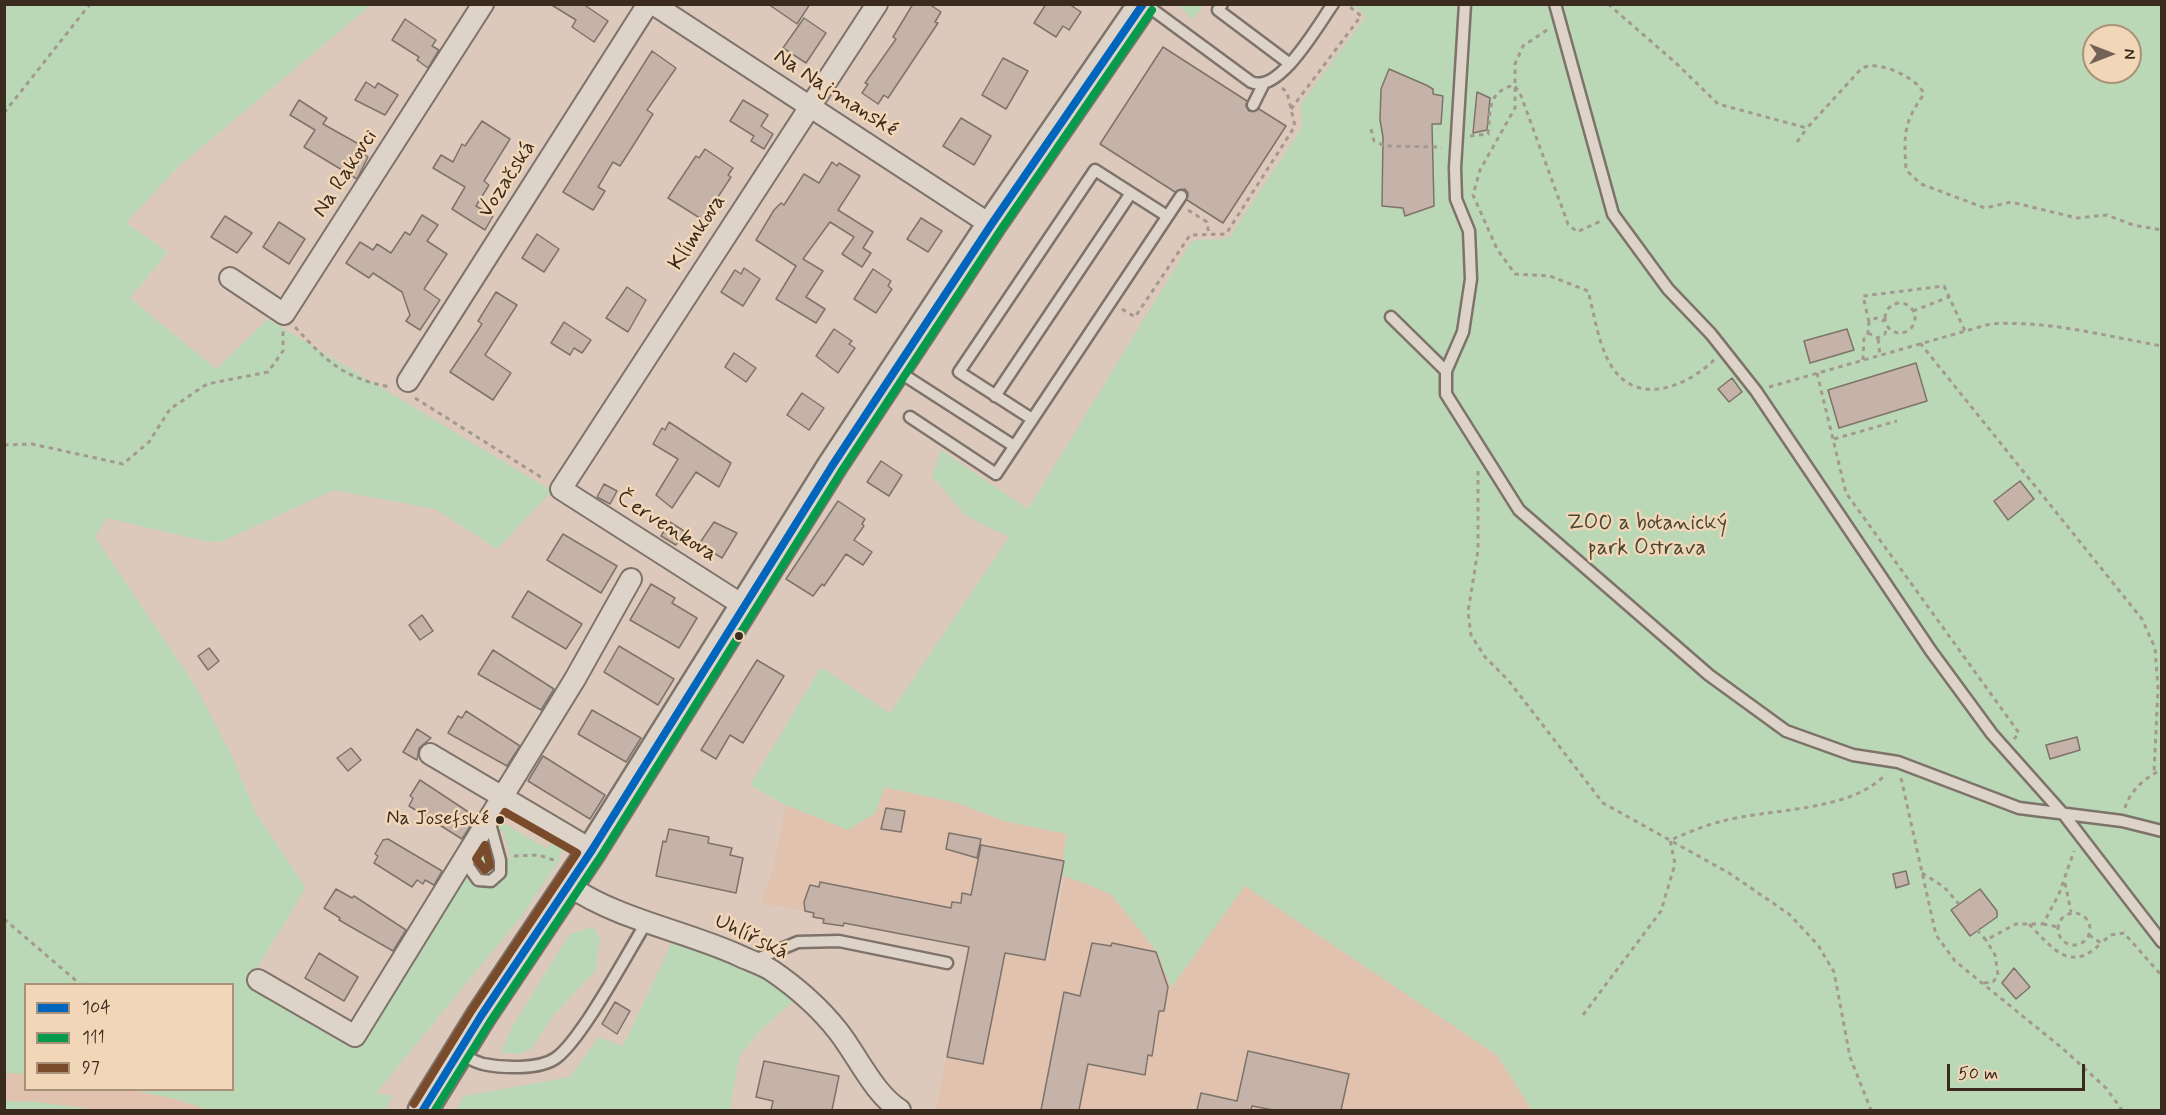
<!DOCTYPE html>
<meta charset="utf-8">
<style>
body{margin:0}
#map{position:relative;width:2166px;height:1115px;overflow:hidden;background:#dcc9bb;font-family:Mynerve,sans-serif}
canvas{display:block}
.frame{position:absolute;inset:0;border:6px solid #3b2a1e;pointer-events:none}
.legend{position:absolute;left:24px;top:983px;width:210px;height:108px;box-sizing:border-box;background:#f1d7b8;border:2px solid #a8927a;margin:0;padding:8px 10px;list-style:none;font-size:18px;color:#3b2a1e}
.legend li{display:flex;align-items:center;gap:12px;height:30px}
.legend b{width:30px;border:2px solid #a8927a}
.north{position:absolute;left:2082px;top:24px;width:60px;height:60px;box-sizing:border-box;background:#f1d7b8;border:2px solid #a8927a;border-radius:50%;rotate:90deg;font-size:16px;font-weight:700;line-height:24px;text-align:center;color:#3b2a1e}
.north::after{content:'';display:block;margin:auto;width:21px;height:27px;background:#736255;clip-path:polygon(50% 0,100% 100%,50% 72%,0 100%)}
.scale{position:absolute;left:1947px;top:1064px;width:138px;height:27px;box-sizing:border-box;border:3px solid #3b2a1e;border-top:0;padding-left:8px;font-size:18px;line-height:21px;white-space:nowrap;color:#3b2a1e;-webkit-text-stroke:4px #f1d7b8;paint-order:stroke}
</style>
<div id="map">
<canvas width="2166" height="1115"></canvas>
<div class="frame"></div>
<ul class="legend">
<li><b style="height:8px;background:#0065bd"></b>104</li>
<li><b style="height:8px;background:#069a4c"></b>111</li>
<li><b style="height:8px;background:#7a4b2a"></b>97</li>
</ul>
<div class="north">N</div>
<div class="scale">50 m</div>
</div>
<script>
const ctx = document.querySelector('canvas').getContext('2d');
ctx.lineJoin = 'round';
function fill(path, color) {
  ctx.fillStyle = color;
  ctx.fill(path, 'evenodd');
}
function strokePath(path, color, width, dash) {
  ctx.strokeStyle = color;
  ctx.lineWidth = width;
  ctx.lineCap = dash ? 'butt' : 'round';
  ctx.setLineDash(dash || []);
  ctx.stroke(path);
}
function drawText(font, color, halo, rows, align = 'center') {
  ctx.font = font + ' Mynerve,sans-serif';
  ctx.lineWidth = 5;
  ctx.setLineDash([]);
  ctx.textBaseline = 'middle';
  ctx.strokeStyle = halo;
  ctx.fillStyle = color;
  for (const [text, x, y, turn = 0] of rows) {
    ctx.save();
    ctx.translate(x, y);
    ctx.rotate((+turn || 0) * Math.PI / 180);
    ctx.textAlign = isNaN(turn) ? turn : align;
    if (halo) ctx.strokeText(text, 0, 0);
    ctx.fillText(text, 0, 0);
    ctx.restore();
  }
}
const built = new Path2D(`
 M 884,787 L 958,803 L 1004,821 L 1067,834 L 1044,960 L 1048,961 L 1065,875 L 1111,894 L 1158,953 L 1171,988 L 1245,885 L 1497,1055 L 1532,1110 L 936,1110 L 968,945 L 813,917 L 813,913 L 761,903 L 774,866 L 786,805 L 848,830 Z
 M 5,1073 L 25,1074 L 26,1090 L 133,1090 L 175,1099 L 210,1110 L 98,1110 L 38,1102 L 5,1101 Z`);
const green = new Path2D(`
 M 5,5 L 371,5 L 177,168 L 126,223 L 168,252 L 130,298 L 216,369 L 268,319 L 552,491 L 497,549 L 435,509 L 334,490 L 223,541 L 208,542 L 107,518 L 95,537 L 194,684 L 229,750 L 256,813 L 306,888 L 257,968 L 252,981 L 360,1043 L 464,873 C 475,890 493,892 505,875 L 506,859 L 511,858 L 503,830 L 498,831 L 498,820 L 548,849 L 555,836 L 567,843 L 558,858 L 560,860 L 520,918 L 376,1093 L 392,1096 L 386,1110 L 210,1110 L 175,1099 L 133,1090 L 232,1090 L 232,984 L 26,984 L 25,1074 L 5,1073 Z
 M 1178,5 L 1178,4 L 1204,5 L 1193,19 Z
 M 1356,5 L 2161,5 L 2161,1110 L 1532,1110 L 1497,1055 L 1245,886 L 1171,988 L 1158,953 L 1111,894 L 1060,874 L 1067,834 L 1004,821 L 958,803 L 884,787 L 876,813 L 848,830 L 786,805 L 750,785 L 821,667 L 890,713 L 1009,537 L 966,516 L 932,476 L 941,450 L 1028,509 L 1191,242 C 1203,236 1220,244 1231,235 L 1302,127 L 1301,104 L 1366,16 L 1355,7 ZM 2094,36 L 2130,36 L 2130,72 L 2094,72 Z
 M 486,837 L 493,866 L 491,872 L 485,874 L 479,872 L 472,860 Z
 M 592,927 L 600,937 L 596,970 L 552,1017 L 531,1049 L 519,1054 L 501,1053 L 513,1025 L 570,934 Z
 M 674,938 L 738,960 L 796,998 L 757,1034 L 739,1057 L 730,1110 L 456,1110 L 464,1096 L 570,1077 L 599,1037 L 623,1046 Z
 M 5,1101 L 38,1102 L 98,1110 L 5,1110 Z`);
const building = new Path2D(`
 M 550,4 L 583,4 L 608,21 L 594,42 L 572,27 L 576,20 Z
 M 768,4 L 810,4 L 797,24 Z
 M 913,4 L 929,4 L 941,12 L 935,22 L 938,23 L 888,98 L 884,95 L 878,104 L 862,93 L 868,84 L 865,83 L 896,39 L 893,37 Z
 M 1046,4 L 1069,4 L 1081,12 L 1069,30 L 1063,26 L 1056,37 L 1034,23 Z
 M 804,18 L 826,33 L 806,63 L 783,48 Z
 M 405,19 L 436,40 L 432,46 L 439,50 L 428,68 L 417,60 L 419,57 L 392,40 Z
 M 1163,47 L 1247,101 L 1246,106 L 1249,111 L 1259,109 L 1286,126 L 1223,223 L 1187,200 L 1188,193 L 1185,189 L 1175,192 L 1100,144 Z
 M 652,51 L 676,68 L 647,110 L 653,114 L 631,149 L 620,166 L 613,162 L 598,187 L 605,191 L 593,210 L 563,192 Z
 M 1003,58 L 1028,71 L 1006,109 L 982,95 Z
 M 1389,69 L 1426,85 L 1433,89 L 1433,94 L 1443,96 L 1441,124 L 1432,124 L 1434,206 L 1405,216 L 1403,208 L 1382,206 L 1383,137 L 1380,120 L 1381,89 Z
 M 366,82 L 375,88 L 378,83 L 398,95 L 385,115 L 355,100 Z
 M 1477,92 L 1490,98 L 1487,130 L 1473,133 Z
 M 299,100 L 327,118 L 323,124 L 364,147 L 361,152 L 368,157 L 357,179 L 304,147 L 315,130 L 290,115 Z
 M 743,100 L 768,115 L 761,126 L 773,134 L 764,149 L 751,141 L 754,136 L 730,121 Z
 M 961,118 L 991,136 L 974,165 L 943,146 Z
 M 482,121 L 510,139 L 484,181 L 489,185 L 476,206 L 493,216 L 485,230 L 452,209 L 465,187 L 433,168 L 441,155 L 453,162 L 462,144 L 465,146 Z
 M 705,149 L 733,168 L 728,175 L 731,177 L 703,220 L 668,198 L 696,156 L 699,158 Z
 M 832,162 L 837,166 L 839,163 L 860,176 L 838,210 L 873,232 L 863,248 L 871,253 L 862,267 L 842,254 L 854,237 L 830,222 L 803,259 L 823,271 L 806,297 L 825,309 L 816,323 L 776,299 L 796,266 L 756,240 L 774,210 L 781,203 L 784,205 L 804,174 L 819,183 Z
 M 422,215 L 438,225 L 427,241 L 447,254 L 424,289 L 440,300 L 420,330 L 406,321 L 410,315 L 402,292 L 373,273 L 369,278 L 346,263 L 360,242 L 373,250 L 377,244 L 391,253 L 405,232 L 410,235 Z
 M 225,216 L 252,233 L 237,253 L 211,237 Z
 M 921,218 L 942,231 L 928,252 L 907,239 Z
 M 279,222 L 305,239 L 289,264 L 263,247 Z
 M 537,234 L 559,249 L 544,272 L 522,258 Z
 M 744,268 L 760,279 L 743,306 L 721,292 L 735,270 L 741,274 Z
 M 873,269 L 891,281 L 888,286 L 892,289 L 876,313 L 854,299 Z
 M 627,287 L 646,300 L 628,332 L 606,318 Z
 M 496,292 L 517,305 L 485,355 L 511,373 L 493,400 L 450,372 L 482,324 L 478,321 Z
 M 564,322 L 591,340 L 582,353 L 574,348 L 570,355 L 551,343 Z
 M 834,329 L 852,341 L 849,344 L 855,348 L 838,373 L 816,356 Z
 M 1847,329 L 1854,350 L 1810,363 L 1804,341 Z
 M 734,353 L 756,368 L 746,382 L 725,367 Z
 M 1916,363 L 1927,401 L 1839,428 L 1828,390 Z
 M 1732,378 L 1742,392 L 1729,402 L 1718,389 Z
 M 802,393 L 824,408 L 809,430 L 787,415 Z
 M 669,422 L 731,463 L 719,487 L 696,472 L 672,508 L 656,495 L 678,459 L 653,444 L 662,428 L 665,430 Z
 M 881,461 L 902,475 L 889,496 L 867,482 Z
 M 2020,481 L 2034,499 L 2008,520 L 1994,501 Z
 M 604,484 L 617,491 L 610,504 L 597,497 Z
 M 838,501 L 865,519 L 862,524 L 864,526 L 854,540 L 872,552 L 863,565 L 846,554 L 824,586 L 822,584 L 813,596 L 786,579 Z
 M 670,522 L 684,531 L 676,545 L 661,536 Z
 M 714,522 L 737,533 L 722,558 L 699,544 Z
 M 563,534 L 617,566 L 601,593 L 547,560 Z
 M 651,584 L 675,598 L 672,603 L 697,618 L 679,648 L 630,620 Z
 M 528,591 L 582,624 L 566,649 L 512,617 Z
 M 422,615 L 433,631 L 420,640 L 409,625 Z
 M 619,646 L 674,679 L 658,705 L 604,672 Z
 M 209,648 L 219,661 L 208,670 L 198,656 Z
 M 493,650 L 554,689 L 541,710 L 478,674 Z
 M 757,660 L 784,676 L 743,743 L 730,735 L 716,759 L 701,750 Z
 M 592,710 L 641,738 L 626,762 L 578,734 Z
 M 466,711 L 520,746 L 507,766 L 448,733 L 458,716 L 462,718 Z
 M 417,729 L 431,738 L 419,748 L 417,760 L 403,752 Z
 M 2077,737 L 2080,750 L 2050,759 L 2046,745 Z
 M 351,748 L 361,760 L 348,771 L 337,758 Z
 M 543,756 L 605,795 L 590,819 L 528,781 Z
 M 420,780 L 476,817 L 462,839 L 409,806 L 413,798 L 410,796 Z
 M 886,808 L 905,811 L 901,832 L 881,829 Z
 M 669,829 L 709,837 L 708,843 L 732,848 L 730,855 L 743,858 L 736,893 L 656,876 L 663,841 L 666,842 Z
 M 949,833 L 981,839 L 977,858 L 946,849 Z
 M 388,839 L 442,871 L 434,885 L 425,880 L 423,884 L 417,880 L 412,887 L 374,863 L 378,856 L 375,854 L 383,840 Z
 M 981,845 L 1064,861 L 1045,960 L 1005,953 L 983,1064 L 947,1057 L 969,947 L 844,923 L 843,926 L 823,923 L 824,919 L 813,917 L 814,913 L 805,911 L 804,902 L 810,885 L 819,887 L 820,882 L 951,908 L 952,902 L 961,903 L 962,893 L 971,895 Z
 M 1906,871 L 1909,884 L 1896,888 L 1893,874 Z
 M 336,889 L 352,898 L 354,896 L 406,930 L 393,951 L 339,920 L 340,918 L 324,908 Z
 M 1980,889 L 1997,911 L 1997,917 L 1970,936 L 1951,910 Z
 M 1092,943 L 1111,946 L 1112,943 L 1156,952 L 1168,987 L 1164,1011 L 1159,1011 L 1152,1056 L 1148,1055 L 1145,1075 L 1088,1064 L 1079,1110 L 1041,1110 L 1064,992 L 1080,996 Z
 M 319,953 L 358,977 L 344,1001 L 305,978 Z
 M 2014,968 L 2030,987 L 2016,999 L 2002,983 Z
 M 615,1002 L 630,1011 L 617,1034 L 602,1024 Z
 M 1248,1051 L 1349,1074 L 1341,1110 L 1273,1110 L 1252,1106 L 1251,1110 L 1197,1110 L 1201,1093 L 1237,1101 Z
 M 764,1061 L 839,1076 L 832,1110 L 771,1110 L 773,1101 L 756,1097 Z`);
const path = new Path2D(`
 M 1608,4 L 1677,64 L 1718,104 L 1807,128 L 1861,69 C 1876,58 1918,78 1924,94 C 1903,123 1904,135 1906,170 L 1921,184 L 1985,208 L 2011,202 L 2077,218 L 2107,215 L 2133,225 L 2162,230
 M 1547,30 L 1523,46 L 1515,64 L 1515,108 L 1480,170 L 1473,195 L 1497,249 L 1515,274 L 1550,276 L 1588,291 C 1594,313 1598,342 1609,362 C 1634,408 1685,388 1714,360
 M 1291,109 L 1361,16 L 1350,7 L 1352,4
 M 4,113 L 90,4
 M 1371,129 L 1374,141 L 1385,146 L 1442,147
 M 1470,136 L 1488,134 C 1491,110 1486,93 1514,85 L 1520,93 L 1568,224 L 1577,232 L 1601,221
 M 1797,142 L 1807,128
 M 1188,210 L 1207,222 L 1209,235
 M1885 318a15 15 0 1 1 30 0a15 15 0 1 1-30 0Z
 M 1122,309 L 1135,317 L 1190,235 L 1226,234 L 1295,126 L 1287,92 L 1282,88
 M 1913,311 L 1949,297
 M 1869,322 L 1863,296 L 1944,286 L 1965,331
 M 295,327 C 326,361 343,378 390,387
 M 1868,333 L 1878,338 L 1885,334 L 1887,327
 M 1878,339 L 1880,355
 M 1920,343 L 2142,619 L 2155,648 L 2158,688 L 2154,773
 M 1863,360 L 1864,337 L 1868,333 L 1869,322 L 1876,318 L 1884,321
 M 1817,373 L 1846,493 L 2019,733 L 2014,739
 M 1769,387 L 1990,324 C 2048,320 2105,336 2162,346
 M 415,398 L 544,479
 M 1834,439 L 1897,421
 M 4,445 L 32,444 L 123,464 L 149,442 L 170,409 L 207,384 L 268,372 L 283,351 L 283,331
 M 1478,471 L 1478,550 L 1468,612 L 1471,635 L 1485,657 L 1508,680 L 1603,803 L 1729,873 L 1789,914 L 1818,945 L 1834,972 L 1850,1057 L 1871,1110
 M 1901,778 L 1936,935 L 1955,961 L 2062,1048 L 2106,1088 L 2122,1110
 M 2125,808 C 2129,792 2146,776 2162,770
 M 514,856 L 538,855 L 557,861
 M 1922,873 L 1944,887 L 1959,904
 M 2065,883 L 2071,912
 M2058 929a16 16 0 1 1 32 0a16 16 0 1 1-32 0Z
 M 4,919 L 80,984
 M 2029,924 C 2052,948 2071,974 2101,943
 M 2043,924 L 2058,927
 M 1977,930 L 1986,940 L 2016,924 L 2043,924 L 2059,894 L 2074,851
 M 2089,935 L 2101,943 L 2111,935 L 2124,933 L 2162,976
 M 1984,983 L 1993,982 L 1998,975 L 1995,955 L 1986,940
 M 1583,1015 L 1661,911 L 1675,864 L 1670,840 C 1686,834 1702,826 1719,822 C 1767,808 1850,813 1886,774`);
const lane = new Path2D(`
 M 1145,4 L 1251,82 C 1279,95 1318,25 1333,4
 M 1222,4 L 1218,10 L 1290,64
 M 1465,4 L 1455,168 L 1456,199 L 1469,231 L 1471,279 L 1463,332 L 1446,371 L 1446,394 L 1519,510 L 1709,675 L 1786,731 L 1853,755 L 1898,762 L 2019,808 L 2122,821 L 2162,831
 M 1555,4 L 1613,214 L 1668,289 L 1711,334 L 1756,391 L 1931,651 L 1992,734 L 2065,816 L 2162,942
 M 1253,105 L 1263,85
 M 1391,317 L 1446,371
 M 896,370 L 1014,446
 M 995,396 L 1131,193
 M 910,417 L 996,474 L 1181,196
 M 1032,419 L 959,372 L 1095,170 L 1167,216
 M 463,859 L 478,880 L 491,881 L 500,873 L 500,860 L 489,820
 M 752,961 L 798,942 L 839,941 L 947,963
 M 458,1053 C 466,1057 475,1062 483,1064 C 502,1068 539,1070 556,1058 C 582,1039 627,954 646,923`);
const street = new Path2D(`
 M 653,4 L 991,225
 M 230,278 L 284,314 L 483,4
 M 408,381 L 648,4
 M 744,606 L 561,489 L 877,4
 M 430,754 L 592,850
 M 569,886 C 620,920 682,930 738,955 C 748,960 761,964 771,970 C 796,987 819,1007 838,1031 C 857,1055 874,1094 900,1110
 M 258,980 L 355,1036 L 575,679 L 631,579`);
const secondary = new Path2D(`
 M 423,1110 L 481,1016 L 592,850 L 832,466 L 991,225 L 1143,4`);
const bus1 = new Path2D(`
 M 423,1110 L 481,1016 L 592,850 L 832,466 L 991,225 L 1143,4`);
const bus2 = new Path2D(`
 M 435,1110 L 490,1022 L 601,856 L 841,472 L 1000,231 L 1152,10`);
const bus3 = new Path2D(`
 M 485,845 L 490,866 L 485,870 L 476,859 Z
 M 414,1104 L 472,1010 L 577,853 L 505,812 L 500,820`);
const markers = [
 [739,636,5,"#3b2a1e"],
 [500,820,5,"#3b2a1e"]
];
const busNames = [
 ["Na Josefské",489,820]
];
const streetNames = [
 ["Na Najmanské",835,94,33],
 ["Na Rakovci",346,174,-57],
 ["Vozačská",508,180,-57],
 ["Klímkova",698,233,-57],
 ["Červenkova",666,527,32],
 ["Uhlířská",751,938,26]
];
const parkNames = [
 ["ZOO a botanický",1647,524],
 ["park Ostrava",1647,549]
];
fill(built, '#e1c2af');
fill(green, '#bad8b6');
fill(building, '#c5b2a8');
strokePath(building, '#7e736a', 1.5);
strokePath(lane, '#7e736a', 15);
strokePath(street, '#7e736a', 24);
strokePath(secondary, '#7e736a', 33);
strokePath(path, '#a39990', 3, [4.5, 4.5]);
strokePath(lane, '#ded3c9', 10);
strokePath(street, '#ded3c9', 20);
strokePath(secondary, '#ded3c9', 28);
strokePath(bus1, '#0065bd', 8);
strokePath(bus2, '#069a4c', 8);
strokePath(bus3, '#7a4b2a', 8);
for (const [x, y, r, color] of markers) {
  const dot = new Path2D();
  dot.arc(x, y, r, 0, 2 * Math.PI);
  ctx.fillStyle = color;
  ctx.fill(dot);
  strokePath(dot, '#f1d7b8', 2);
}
drawText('20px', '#3b2a1e', '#f1d7b8', busNames, 'right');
drawText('22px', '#3b2a1e', '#f1d7b8', streetNames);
drawText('22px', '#4a4634', '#f1d7b8', parkNames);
</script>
